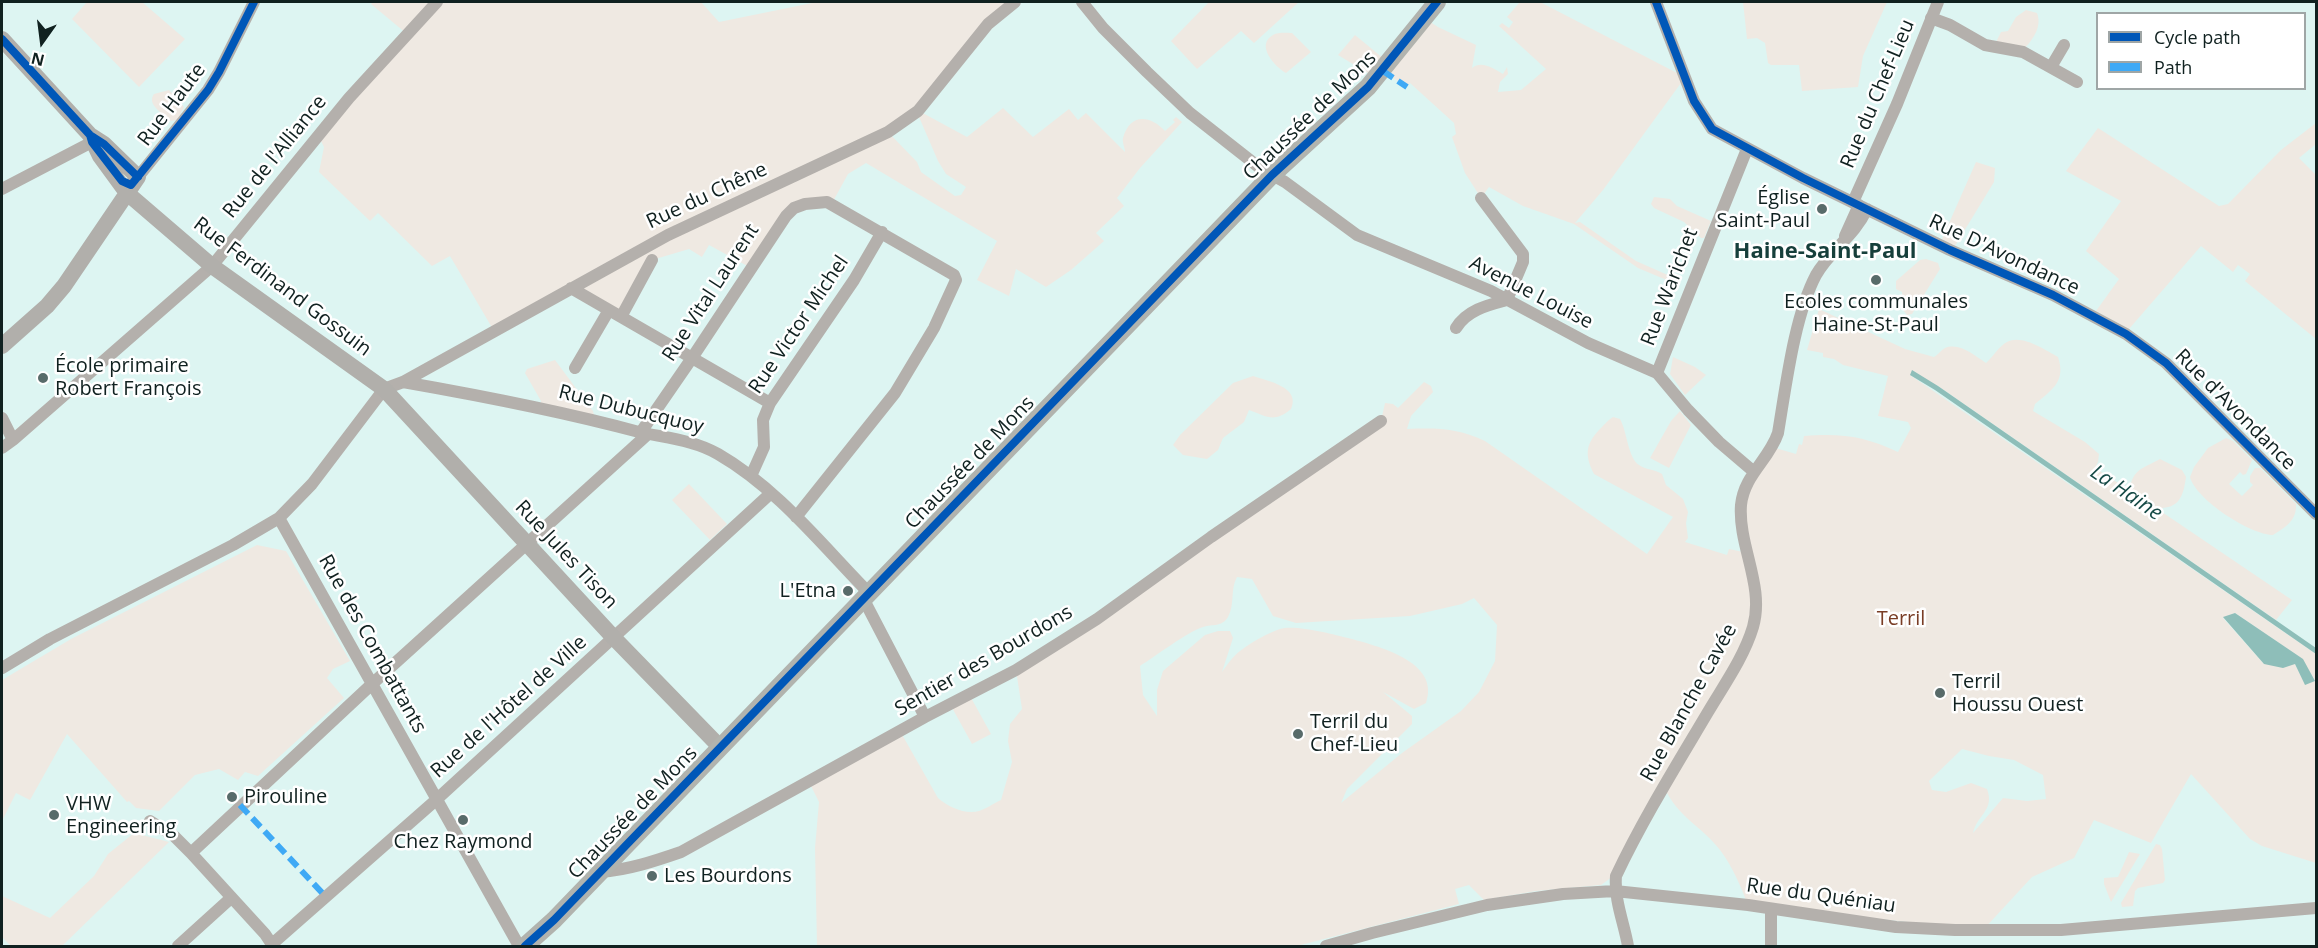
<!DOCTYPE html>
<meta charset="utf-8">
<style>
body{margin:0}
#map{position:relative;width:2318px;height:948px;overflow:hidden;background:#ddf5f2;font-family:"Open Sans",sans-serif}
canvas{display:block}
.frame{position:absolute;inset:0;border:3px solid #102120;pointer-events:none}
.legend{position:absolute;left:2096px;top:12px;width:210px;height:78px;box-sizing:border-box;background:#fff;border:2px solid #9fa6a6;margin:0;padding:8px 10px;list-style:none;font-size:18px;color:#102120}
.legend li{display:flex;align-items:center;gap:12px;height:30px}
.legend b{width:30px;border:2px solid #9fa6a6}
.north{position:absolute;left:12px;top:12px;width:60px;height:60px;-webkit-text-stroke:4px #fff;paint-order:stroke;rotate:194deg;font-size:16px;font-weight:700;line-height:24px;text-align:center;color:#102120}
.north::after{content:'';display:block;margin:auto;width:21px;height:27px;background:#102120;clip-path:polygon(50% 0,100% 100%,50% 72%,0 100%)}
</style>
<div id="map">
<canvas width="2318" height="948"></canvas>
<div class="frame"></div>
<ul class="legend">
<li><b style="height:8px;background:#0057b8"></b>Cycle path</li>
<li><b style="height:8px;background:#3fa9f5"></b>Path</li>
</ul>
<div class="north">N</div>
</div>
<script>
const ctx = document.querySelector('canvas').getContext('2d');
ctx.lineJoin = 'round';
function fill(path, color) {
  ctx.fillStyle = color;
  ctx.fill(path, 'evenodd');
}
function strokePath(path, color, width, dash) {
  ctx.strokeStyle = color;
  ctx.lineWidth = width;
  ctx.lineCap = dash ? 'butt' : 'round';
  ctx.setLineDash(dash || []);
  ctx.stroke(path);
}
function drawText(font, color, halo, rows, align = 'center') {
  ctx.font = font + ' "Open Sans",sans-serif';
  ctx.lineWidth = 5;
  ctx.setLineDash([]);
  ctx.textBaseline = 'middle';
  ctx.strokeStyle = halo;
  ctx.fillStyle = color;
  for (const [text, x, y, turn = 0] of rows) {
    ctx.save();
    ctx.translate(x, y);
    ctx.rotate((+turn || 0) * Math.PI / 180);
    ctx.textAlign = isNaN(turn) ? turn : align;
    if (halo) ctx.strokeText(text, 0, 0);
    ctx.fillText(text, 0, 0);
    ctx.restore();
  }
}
const green = new Path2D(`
 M 87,2 L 142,2 L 185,39 L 139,87 L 72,19 Z
 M 373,2 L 701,2 L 719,22 L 817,2 L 1015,2 L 919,111 L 967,137 L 1003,108 L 1033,137 L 1069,109 L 1078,120 L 1086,113 L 1125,152 C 1125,147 1122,143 1123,138 C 1130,113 1150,115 1165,131 L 1175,122 L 1173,120 L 1176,117 L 1182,122 L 1140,168 L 1117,198 L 1124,206 L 1096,233 L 1104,241 L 1071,270 L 1046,287 L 1016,269 L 1009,296 L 977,280 L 997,241 L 866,163 L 848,174 L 831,205 L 794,208 L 751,268 L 709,245 L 702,257 L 689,249 L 652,260 L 621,317 L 571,288 L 494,331 L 450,256 L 432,266 L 378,213 L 370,221 L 319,172 L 324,147 L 321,141 L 407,34 L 371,4 ZM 919,117 L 938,161 L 946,174 L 966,187 L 961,195 L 955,196 L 921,172 L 917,162 L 888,132 Z
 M 1209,2 L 1299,2 L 1254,43 L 1241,31 L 1197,69 L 1171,41 Z
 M 1520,2 L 1540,2 L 1677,73 L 1681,83 L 1603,190 L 1575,223 L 1580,222 L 1636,261 L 1670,276 L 1669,281 L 1638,268 L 1574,224 L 1523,206 L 1489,187 L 1481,198 L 1465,173 L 1452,137 L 1456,134 L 1454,123 L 1410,83 L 1407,87 L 1383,71 L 1376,78 L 1338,55 L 1355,35 L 1389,63 L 1424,18 L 1438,27 L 1476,45 L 1472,68 C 1482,60 1494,69 1503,74 L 1507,67 L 1508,74 L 1500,82 L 1498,92 L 1521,90 L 1546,69 L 1499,26 L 1502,23 L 1509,28 L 1513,22 L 1507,17 Z
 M 1743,2 L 1887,2 L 1863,56 L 1858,87 L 1802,91 L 1799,65 L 1771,65 L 1768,63 L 1765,43 L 1757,38 L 1747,39 Z
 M 2026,10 L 2037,13 C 2042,26 2034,38 2025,48 L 1996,42 L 2001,32 L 2008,31 L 2016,17 Z
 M 1292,33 L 1311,52 L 1286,73 C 1275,67 1255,45 1273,35 C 1278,32 1287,33 1292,33 Z
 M 169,90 L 184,107 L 177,120 L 171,121 C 164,114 146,105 154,94 Z
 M 2316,123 L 2316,144 L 2299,158 L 2316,175 L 2316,339 L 2245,281 L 2250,274 L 2238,265 L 2233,272 L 2201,246 L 2129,329 L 2096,311 L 2119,279 L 2086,251 L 2121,201 L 2066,171 L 2098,128 L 2219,206 L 2228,204 L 2281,150 Z
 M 1976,162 L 1995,168 L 1994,182 L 1955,246 L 1942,239 Z
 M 1654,197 L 1670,199 L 1677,206 L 1711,221 L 1704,238 L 1701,238 L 1684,222 L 1654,208 L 1651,204 Z
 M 1926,259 L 1938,263 L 1940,269 L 1912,314 L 1907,315 L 1904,311 L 1902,292 L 1896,289 L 1896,281 L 1920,260 Z
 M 1819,309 L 1905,349 L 1934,357 C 1938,355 1941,350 1945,348 C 1960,342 1975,356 1986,363 C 1993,357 1999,346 2007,342 C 2022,334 2045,350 2058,357 C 2066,381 2053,389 2035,404 L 2033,411 L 2085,442 L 2099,454 L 2098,462 L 2095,468 L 2129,490 C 2134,468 2142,469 2160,459 L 2182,470 L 2186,477 C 2183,499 2178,509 2156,508 L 2292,600 L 2276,620 L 1938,386 L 1910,375 L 2316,654 L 2316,863 L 2262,846 L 2250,839 L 2191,774 L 2151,843 L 2094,820 L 2074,858 L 2032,877 L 1983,930 L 1748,905 C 1741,887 1733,867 1720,850 C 1702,826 1678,818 1664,787 L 1612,877 L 1601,885 L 1536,891 L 1484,900 L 1469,885 L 1455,889 L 1459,904 L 1297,946 L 817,946 L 815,848 L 819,802 L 809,782 L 900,731 L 938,798 C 948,807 966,815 979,811 C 986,809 994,803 1001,800 L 1012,762 L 1008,741 L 1010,724 L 1022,709 L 1016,670 L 1381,421 L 1385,403 L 1393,404 L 1398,408 L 1424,382 L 1431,386 L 1433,392 L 1411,416 L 1407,429 C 1438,428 1457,428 1485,441 L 1647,554 L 1673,517 L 1594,474 C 1585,456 1585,445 1599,430 C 1604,425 1607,421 1613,417 L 1620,419 C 1627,431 1628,458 1639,465 C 1645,470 1655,469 1662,474 L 1666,485 L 1683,499 L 1688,512 L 1686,523 L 1688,538 L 1685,542 L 1727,555 L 1729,549 L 1748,553 L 1741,506 L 1772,447 L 1796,454 L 1799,444 L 1802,445 L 1804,436 C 1841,433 1864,436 1898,452 L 1911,428 L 1908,422 L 1878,416 L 1888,376 L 1843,365 L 1834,359 L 1823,357 L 1823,353 L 1807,350 ZM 1237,577 L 1252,579 L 1273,616 L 1296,623 L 1410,616 L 1462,604 L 1474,598 L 1497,625 L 1495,661 L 1479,692 L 1461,711 L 1402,753 L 1341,803 L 1347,789 L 1412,724 L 1412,716 L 1383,692 L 1414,709 L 1426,703 C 1441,661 1377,646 1348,638 C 1333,634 1294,624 1280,629 C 1268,633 1250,643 1240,651 C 1233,656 1227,665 1222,672 L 1233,638 L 1230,631 L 1218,631 L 1205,635 L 1163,671 L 1157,690 L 1157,716 L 1143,695 L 1140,666 C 1154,657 1189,631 1203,627 C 1213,624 1222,627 1228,617 C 1235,604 1230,589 1237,577 ZM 2235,613 L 2302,659 L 2315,681 L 2305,684 L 2295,664 L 2264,664 L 2223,618 ZM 1962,749 L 1989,756 L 2014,760 L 2043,775 L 2046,799 L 2027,801 L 2003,798 L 1973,833 C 1977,815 1995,810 1987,789 L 1971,783 L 1946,792 L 1932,790 L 1929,781 Z
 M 1673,357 L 1695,367 L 1706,375 L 1685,395 L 1670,374 Z
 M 555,360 L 593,411 L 594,415 L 540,407 L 541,401 L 525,373 L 527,369 Z
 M 1253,376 C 1268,381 1301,387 1291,409 C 1274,423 1268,417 1249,410 L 1244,422 L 1223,438 L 1218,450 L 1207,459 L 1183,455 L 1173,445 L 1180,435 L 1233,383 Z
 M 1680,411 L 1691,425 L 1669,468 L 1650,458 L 1671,421 Z
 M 2226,438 L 2233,441 L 2252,460 L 2246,474 L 2243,475 L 2240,472 L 2229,484 L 2242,496 L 2253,485 L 2250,482 L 2250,476 L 2255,468 L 2260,468 L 2296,504 C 2297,520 2286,527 2273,535 C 2251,535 2196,500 2190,477 L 2194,467 L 2208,448 Z
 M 689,484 L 727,524 L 710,540 L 672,500 Z
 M 257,545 L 286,551 L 350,661 L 333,669 L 327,678 L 344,698 L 258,776 L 245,772 L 238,780 L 219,769 L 195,775 L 159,811 L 136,808 L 129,801 L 127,802 L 67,734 L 30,800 L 16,793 L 2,821 L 2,680 L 71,639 Z
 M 969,694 L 991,734 L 972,744 L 950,704 Z
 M 134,833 L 169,842 L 62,946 L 11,946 L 2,937 L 2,896 L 50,918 L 94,876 L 108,854 Z
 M 2156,844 L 2160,845 L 2162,849 L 2165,880 L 2163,883 L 2138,888 L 2135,891 L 2133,906 L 2122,907 L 2121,903 Z
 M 2129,852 L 2140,854 L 2111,902 L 2104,884 L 2104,878 L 2118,877 Z`);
const water = new Path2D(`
 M 1912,370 L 1938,386 L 2316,648 L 2316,654 L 1935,390 L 1910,375 Z
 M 2235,613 L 2303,659 L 2315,681 L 2305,685 L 2295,664 L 2283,668 L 2264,664 L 2223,617 Z`);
const street = new Path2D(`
 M 1082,2 L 1103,28 L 1147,72 L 1190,113 L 1260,168 L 1285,182 L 1357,235 L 1491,291 L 1588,343 L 1657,373 L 1688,410 L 1719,442 L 1753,471
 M 1656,2 L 1694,101 L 1712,129 L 1803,178 L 1950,250 L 2053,295 L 2126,334 L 2166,363 L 2316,514
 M 1931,18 L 1950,25 L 1985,45 L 2023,52 L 2077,82
 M 2051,67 L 2064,45
 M 138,177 L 208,90 L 219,72 L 254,2
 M 2,189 L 92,142
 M 1481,198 L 1523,254 L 1523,262 L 1507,300
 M 1853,202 L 1897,104 L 1938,2
 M 1845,236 L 1859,205
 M 571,288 L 770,403
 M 621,317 L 652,260
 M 1456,328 C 1467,310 1488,305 1507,300
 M 575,368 L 609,310
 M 1657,373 L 1747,149
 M 403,382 C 483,396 561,411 639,432 C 666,438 694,440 718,454 C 777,488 821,544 868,592
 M 2,418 L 13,440
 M 641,432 L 692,358 L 786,216 L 794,208 L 805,204 L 827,202 L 954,275 L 956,280 L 934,328 L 895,393 L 796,517
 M 2,448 L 13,440 L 212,266 L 349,98 L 437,2
 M 751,476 L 764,447 L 763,420 L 770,403 L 854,280 L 882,232
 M 279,518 L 519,946
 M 863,598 L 925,717
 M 2,668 L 50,639 L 233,545 L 279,518 L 312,484 L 384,389 L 403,382 L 668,235 L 888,132 L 918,111 L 988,24 L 1015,2
 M 150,821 L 174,836 L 191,853
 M 600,872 C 628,870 655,861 681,852 L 925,717 L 1016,670 L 1097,619 L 1211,537 L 1381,421
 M 271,945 L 436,800 L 771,493
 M 178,946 L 231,898
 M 273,946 L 265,934 L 191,853 L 372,684 L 648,434
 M 1326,946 L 1372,933 L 1487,905 L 1563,894 L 1615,891 L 1748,905 L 1896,927 L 1955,930 L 2061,930 L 2316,908
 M 1628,946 C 1624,923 1614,900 1616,876 C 1643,819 1676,766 1708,712 C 1724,685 1744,657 1753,627 C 1765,586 1738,546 1741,505 C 1744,475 1769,460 1778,433 C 1786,386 1794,317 1816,275 C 1830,250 1854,237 1867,209
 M 1771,946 L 1771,909`);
const secondary = new Path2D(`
 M 2,39 L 90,135 L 104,144 L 138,177 L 64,286 L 47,306 L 2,346
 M 90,135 L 100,156 L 127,193 L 212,266 L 384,389 L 614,638 L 720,747`);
const primary = new Path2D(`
 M 525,946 L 554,920 L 1272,175 L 1368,87 L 1437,2`);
const quiet = new Path2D(`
 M 1383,71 L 1407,87
 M 240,805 L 326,897`);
const cycleway = new Path2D(`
 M 1656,2 L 1694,101 L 1712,129 L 1803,178 L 1950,250 L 2053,295 L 2126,334 L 2166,363 L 2316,514
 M 2,39 L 90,135 L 104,144 L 138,177
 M 90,135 L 92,142 L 122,181 L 131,185 L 208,90 L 219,72 L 254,2
 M 525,946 L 554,920 L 1272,175 L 1368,87 L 1437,2`);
const markers = [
 [1822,209,6,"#586b6a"],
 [1876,280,6,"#586b6a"],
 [43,378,6,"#586b6a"],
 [848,591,6,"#586b6a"],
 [1940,693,6,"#586b6a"],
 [1298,734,6,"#586b6a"],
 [232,797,6,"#586b6a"],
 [54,815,6,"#586b6a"],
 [463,820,6,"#586b6a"],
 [652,876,6,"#586b6a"]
];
const streetNames = [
 ["Rue du Chef-Lieu",1878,94,-67],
 ["Rue Haute",172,105,-53],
 ["Chaussée de Mons",1310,116,-44],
 ["Rue de l'Alliance",275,157,-51],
 ["Rue du Chêne",707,196,-25],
 ["Rue D'Avondance",2004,255,25],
 ["Rue Ferdinand Gossuin",282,287,37],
 ["Rue Warichet",1670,287,-69],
 ["Rue Vital Laurent",711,293,-57],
 ["Avenue Louise",1531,293,27],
 ["Rue Victor Michel",799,325,-56],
 ["Rue Dubucquoy",631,410,14],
 ["Rue d'Avondance",2235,410,45],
 ["Chaussée de Mons",970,463,-46],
 ["Rue Jules Tison",566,555,47],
 ["Rue des Combattants",372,644,61],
 ["Sentier des Bourdons",984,661,-30],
 ["Rue Blanche Cavée",1689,703,-61],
 ["Rue de l'Hôtel de Ville",509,707,-42],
 ["Chaussée de Mons",633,813,-46],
 ["Rue du Quéniau",1821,896,8]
];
const poiNames = [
 ["Église",1810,198,"right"],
 ["Saint-Paul",1810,221,"right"],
 ["Ecoles communales",1876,302,"center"],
 ["Haine-St-Paul",1876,325,"center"],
 ["École primaire",55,366],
 ["Robert François",55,389],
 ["L'Etna",836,591,"right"],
 ["Terril",1952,682],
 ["Houssu Ouest",1952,705],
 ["Terril du",1310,722],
 ["Chef-Lieu",1310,745],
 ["Pirouline",244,797],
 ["VHW",66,804],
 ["Engineering",66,827],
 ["Chez Raymond",463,842,"center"],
 ["Les Bourdons",664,876]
];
const parkNames = [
 ["Terril",1901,619]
];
const waterNames = [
 ["La Haine",2126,493,34]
];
const quarterNames = [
 ["Haine-Saint-Paul",1825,252]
];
fill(green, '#efe9e2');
fill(water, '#8ebeb9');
strokePath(street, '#b4b0ac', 12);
strokePath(secondary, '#b1afab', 16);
strokePath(primary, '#b1b3ae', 18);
strokePath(quiet, '#3fa9f5', 6, [12, 6]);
strokePath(cycleway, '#0057b8', 8);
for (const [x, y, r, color] of markers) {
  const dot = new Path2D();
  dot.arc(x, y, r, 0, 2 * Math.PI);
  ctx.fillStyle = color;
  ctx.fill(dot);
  strokePath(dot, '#fff', 2);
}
drawText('20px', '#102120', '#fff', streetNames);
drawText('20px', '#102120', '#fff', poiNames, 'left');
drawText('20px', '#793d25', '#fff', parkNames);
drawText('italic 21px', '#174b47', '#fff', waterNames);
drawText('bold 22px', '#163f3b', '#fff', quarterNames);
</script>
